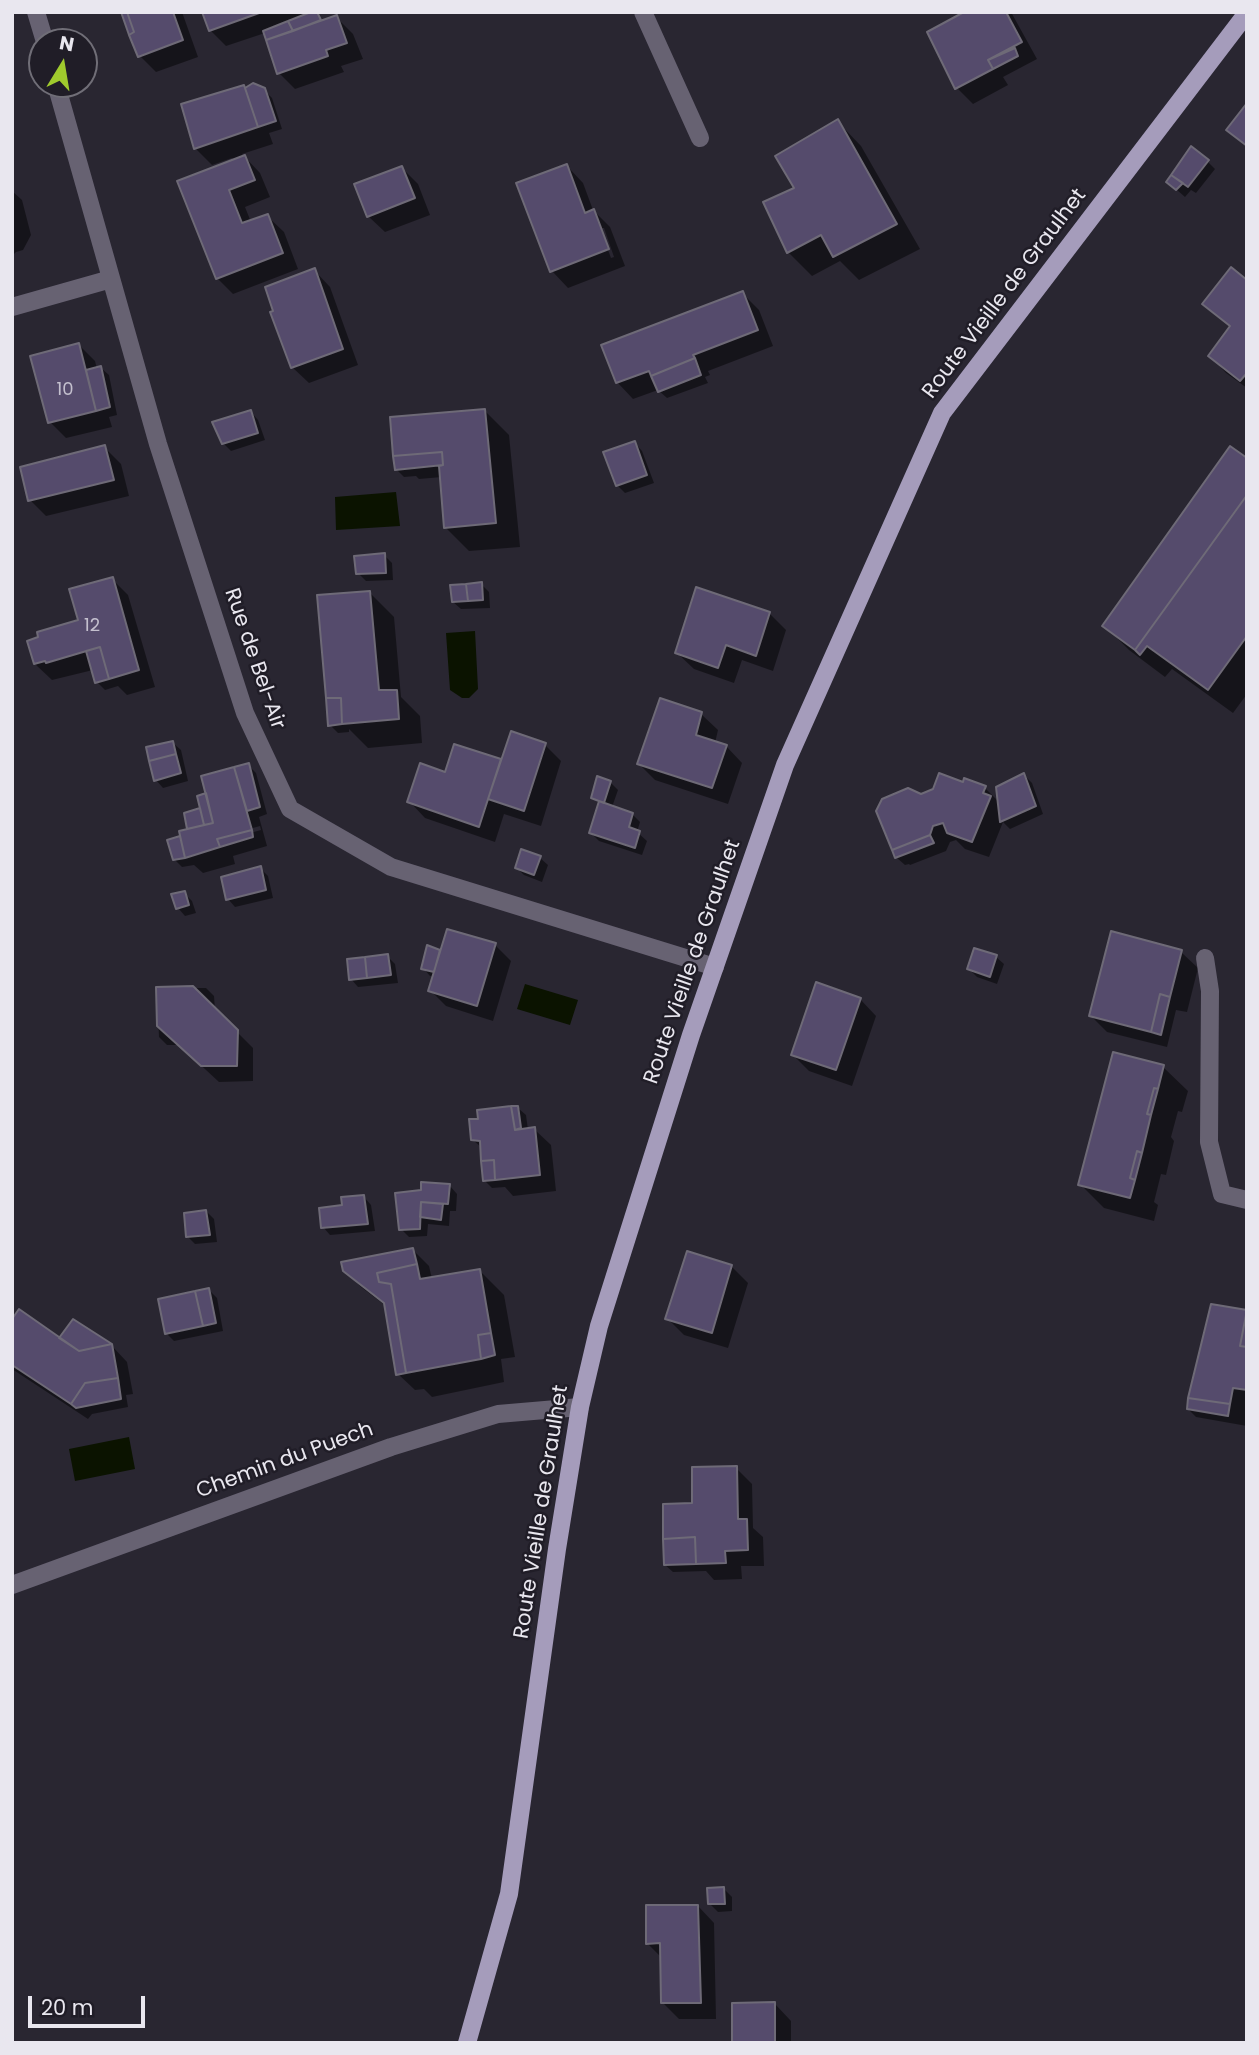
<!DOCTYPE html>
<style>
body{margin:0}
#map{position:relative;width:1259px;height:2055px;overflow:hidden;background:#292631;font-family:Poppins,sans-serif}
canvas{display:block}
.frame{position:absolute;inset:0;border:14px solid #e9e7ef;pointer-events:none}
.north{position:absolute;left:28px;top:28px;width:70px;height:70px;box-sizing:border-box;background:#201d27;border:2px solid #706e77;border-radius:50%;rotate:11deg;font-size:19px;font-weight:700;line-height:28px;text-align:center;color:#e9e7ef}
.north::after{content:'';display:block;margin:auto;width:24px;height:32px;background:#9fca2d;clip-path:polygon(50% 0,100% 100%,50% 72%,0 100%)}
.scale{position:absolute;left:28px;top:1996px;width:117px;height:32px;box-sizing:border-box;border:4px solid #e9e7ef;border-top:0;padding-left:9px;font-size:21px;line-height:24px;white-space:nowrap;color:#e9e7ef;-webkit-text-stroke:5px #201d27;paint-order:stroke}
</style>
<div id="map">
<canvas width="1259" height="2055"></canvas>
<div class="frame"></div>
<div class="north">N</div>
<div class="scale">20 m</div>
</div>
<script>
const ctx = document.querySelector('canvas').getContext('2d');
ctx.lineJoin = 'round';
function fill(path, color) {
  ctx.fillStyle = color;
  ctx.fill(path, 'evenodd');
}
function strokePath(path, color, width, dash) {
  ctx.strokeStyle = color;
  ctx.lineWidth = width;
  ctx.lineCap = dash ? 'butt' : 'round';
  ctx.setLineDash(dash || []);
  ctx.stroke(path);
}
function drawText(font, color, halo, rows, align = 'center') {
  ctx.font = font + ' Poppins,sans-serif';
  ctx.lineWidth = 5;
  ctx.setLineDash([]);
  ctx.textBaseline = 'middle';
  ctx.strokeStyle = halo;
  ctx.fillStyle = color;
  for (const [text, x, y, turn = 0] of rows) {
    ctx.save();
    ctx.translate(x, y);
    ctx.rotate((+turn || 0) * Math.PI / 180);
    ctx.textAlign = isNaN(turn) ? turn : align;
    if (halo) ctx.strokeText(text, 0, 0);
    ctx.fillText(text, 0, 0);
    ctx.restore();
  }
}
const water = new Path2D(`
 M 396,492 L 400,526 L 336,530 L 335,497 Z
 M 475,631 L 478,689 L 469,698 L 462,698 L 450,690 L 446,633 Z
 M 525,984 L 578,1000 L 570,1025 L 517,1009 Z
 M 129,1437 L 135,1469 L 75,1481 L 69,1449 Z`);
const shadow = new Path2D(`
 M 123,12 L 182,12 L 198,57 L 156,72 L 140,56 Z
 M 204,12 L 306,12 L 307,16 L 315,13 L 323,20 L 336,17 L 353,34 L 363,59 L 341,66 L 344,72 L 295,89 L 279,73 L 265,33 L 226,46 L 210,30 Z
 M 968,12 L 1011,12 L 1037,59 L 1003,77 L 1008,85 L 973,104 L 957,88 Z
 M 253,85 L 264,90 L 272,98 L 282,129 L 269,133 L 273,144 L 242,154 L 260,173 L 270,197 L 245,207 L 251,222 L 267,216 L 284,232 L 298,269 L 233,294 L 217,278 L 179,182 L 234,161 L 232,158 L 212,165 L 196,149 L 183,106 L 246,90 Z
 M 837,121 L 861,146 L 920,249 L 859,280 L 840,261 L 812,276 L 788,252 L 796,189 Z
 M 1208,162 L 1215,169 L 1196,193 L 1191,190 L 1185,197 L 1168,182 Z
 M 567,166 L 583,183 L 593,210 L 610,227 L 625,266 L 568,288 L 552,271 L 519,184 ZM 600,228 L 604,228 L 614,257 L 611,258 Z
 M 402,168 L 418,184 L 430,215 L 385,232 L 368,216 Z
 M 12,191 L 22,200 L 31,235 L 23,250 L 16,252 L 12,256 Z
 M 314,270 L 330,287 L 358,365 L 309,383 L 292,367 Z
 M 1247,282 L 1247,388 L 1226,373 L 1210,356 L 1231,327 L 1205,304 Z
 M 742,293 L 759,310 L 773,346 L 708,371 L 710,375 L 705,377 L 708,383 L 667,398 L 658,390 L 633,399 L 617,382 Z
 M 79,345 L 95,361 L 97,369 L 101,368 L 109,375 L 117,415 L 109,417 L 112,427 L 66,438 L 50,422 Z
 M 485,411 L 509,435 L 520,547 L 469,551 L 445,527 L 442,477 L 419,479 L 416,476 L 404,477 L 396,469 Z
 M 251,412 L 258,420 L 265,440 L 231,451 L 223,443 Z
 M 635,443 L 642,451 L 654,483 L 625,493 L 617,485 Z
 M 104,447 L 121,464 L 129,496 L 46,516 L 30,500 Z
 M 1247,460 L 1247,694 L 1233,713 L 1172,669 L 1165,677 L 1129,650 L 1105,626 Z
 M 384,555 L 392,563 L 393,580 L 366,581 L 358,573 Z
 M 112,579 L 128,595 L 155,687 L 127,695 L 118,686 L 105,690 L 97,682 L 93,670 L 52,680 L 35,664 L 80,621 Z
 M 481,584 L 489,592 L 490,608 L 461,609 L 453,602 Z
 M 370,593 L 394,617 L 401,697 L 420,716 L 422,743 L 368,748 L 349,729 L 349,732 L 338,733 L 330,725 Z
 M 769,613 L 786,630 L 773,671 L 742,660 L 734,683 L 694,669 L 677,653 Z
 M 701,714 L 718,730 L 715,743 L 726,746 L 742,763 L 728,804 L 655,780 L 639,764 Z
 M 173,743 L 181,750 L 188,781 L 163,788 L 156,780 Z
 M 545,745 L 561,761 L 541,826 L 504,814 L 495,842 L 425,818 L 409,801 L 446,774 L 455,746 L 502,761 Z
 M 248,765 L 256,773 L 267,814 L 259,817 L 267,846 L 233,856 L 235,864 L 203,873 L 194,865 L 182,867 L 174,859 L 170,841 L 182,838 L 189,830 L 186,814 L 202,809 L 208,795 L 204,777 ZM 260,826 L 261,830 L 228,839 L 228,835 Z
 M 1024,775 L 1032,783 L 1043,814 L 1010,829 L 1003,822 L 989,857 L 965,849 L 956,840 L 950,842 L 946,851 L 910,865 L 909,864 L 905,865 L 897,858 L 878,811 L 921,796 L 964,784 L 985,788 L 1000,803 Z
 M 610,782 L 618,790 L 612,807 L 632,814 L 640,822 L 637,832 L 647,841 L 642,855 L 599,841 L 591,833 L 600,805 L 593,797 Z
 M 522,851 L 540,858 L 548,865 L 542,882 L 524,875 L 517,868 Z
 M 260,868 L 268,876 L 273,898 L 235,907 L 228,899 Z
 M 184,893 L 192,901 L 196,913 L 185,916 L 178,908 Z
 M 495,945 L 511,961 L 493,1021 L 446,1006 L 430,990 L 434,977 L 430,976 L 423,968 L 439,951 L 441,953 Z
 M 1181,952 L 1198,968 L 1187,1012 L 1176,1010 L 1167,1047 L 1107,1032 L 1091,1016 Z
 M 387,956 L 395,964 L 398,983 L 358,987 L 351,979 Z
 M 996,957 L 1004,964 L 997,984 L 977,977 L 969,969 Z
 M 157,988 L 206,988 L 214,996 L 215,1010 L 253,1048 L 253,1081 L 219,1082 L 179,1045 L 167,1045 L 159,1037 Z
 M 860,999 L 876,1016 L 852,1086 L 809,1071 L 793,1055 Z
 M 1163,1067 L 1188,1091 L 1182,1112 L 1178,1111 L 1171,1137 L 1174,1141 L 1166,1175 L 1161,1174 L 1154,1202 L 1158,1205 L 1154,1221 L 1104,1208 L 1080,1184 Z
 M 518,1108 L 526,1115 L 528,1130 L 534,1129 L 551,1145 L 556,1191 L 513,1196 L 505,1187 L 492,1188 L 484,1180 L 482,1148 L 473,1140 L 480,1121 Z
 M 450,1186 L 457,1194 L 456,1211 L 450,1211 L 449,1226 L 428,1224 L 427,1236 L 409,1237 L 401,1229 L 423,1192 Z
 M 364,1197 L 371,1205 L 375,1231 L 330,1235 L 323,1227 L 344,1207 Z
 M 206,1211 L 214,1219 L 217,1242 L 195,1244 L 187,1236 Z
 M 413,1250 L 429,1266 L 432,1279 L 480,1271 L 504,1295 L 515,1357 L 501,1359 L 504,1382 L 432,1397 L 424,1389 L 415,1390 L 398,1374 L 386,1306 L 361,1287 L 344,1270 Z
 M 688,1253 L 732,1267 L 748,1283 L 728,1348 L 684,1335 L 667,1318 Z
 M 209,1290 L 217,1298 L 223,1331 L 174,1341 L 166,1333 Z
 M 1247,1312 L 1247,1426 L 1196,1417 L 1188,1409 Z
 M 12,1322 L 60,1340 L 111,1345 L 127,1362 L 133,1394 L 126,1395 L 128,1407 L 92,1414 L 88,1419 L 12,1369 Z
 M 736,1468 L 752,1484 L 753,1528 L 763,1537 L 764,1566 L 741,1566 L 742,1579 L 714,1580 L 706,1571 L 673,1572 L 665,1565 L 694,1505 Z
 M 724,1889 L 732,1897 L 732,1911 L 718,1912 L 710,1904 Z
 M 698,1906 L 714,1923 L 716,2019 L 679,2019 L 663,2003 L 662,1958 L 647,1943 Z
 M 775,2004 L 791,2021 L 791,2043 L 734,2043 Z`);
const building = new Path2D(`
 M 121,12 L 127,12 L 134,32 L 129,35 Z
 M 127,12 L 173,12 L 183,40 L 138,57 L 129,35 L 134,32 Z
 M 202,12 L 262,12 L 209,31 Z
 M 311,12 L 317,12 L 321,20 L 293,31 L 288,21 Z
 M 964,12 L 1006,12 L 1022,42 L 988,60 L 993,69 L 955,89 L 927,32 Z
 M 337,15 L 347,43 L 326,50 L 328,56 L 277,74 L 266,40 Z
 M 288,21 L 293,31 L 266,40 L 263,31 Z
 M 1015,48 L 1018,56 L 993,69 L 988,60 Z
 M 253,83 L 265,88 L 276,121 L 258,127 L 245,88 Z
 M 244,85 L 258,127 L 194,149 L 181,104 Z
 M 1247,103 L 1247,146 L 1226,130 Z
 M 838,119 L 897,224 L 833,257 L 821,235 L 787,253 L 763,202 L 794,188 L 775,156 Z
 M 1191,146 L 1209,160 L 1188,187 L 1171,175 Z
 M 245,155 L 255,180 L 229,190 L 242,223 L 268,214 L 283,253 L 216,279 L 177,181 Z
 M 567,164 L 585,213 L 594,209 L 609,249 L 550,272 L 516,183 Z
 M 402,166 L 415,198 L 367,217 L 354,184 Z
 M 1171,175 L 1183,183 L 1176,190 L 1166,182 Z
 M 1231,267 L 1247,280 L 1247,373 L 1240,381 L 1208,356 L 1230,326 L 1202,304 Z
 M 315,268 L 343,349 L 291,368 L 270,312 L 273,311 L 265,287 Z
 M 743,291 L 758,330 L 693,355 L 695,358 L 651,376 L 649,371 L 616,383 L 601,345 Z
 M 79,343 L 96,411 L 48,423 L 30,356 Z
 M 695,358 L 701,375 L 658,392 L 651,376 Z
 M 101,366 L 110,407 L 96,411 L 86,370 Z
 M 485,409 L 496,523 L 444,528 L 439,466 L 443,465 L 442,452 L 393,456 L 390,417 Z
 M 251,410 L 258,433 L 222,444 L 212,422 Z
 M 635,441 L 647,475 L 616,486 L 603,452 Z
 M 105,445 L 114,480 L 28,501 L 20,467 Z
 M 1230,446 L 1247,458 L 1247,495 L 1135,650 L 1102,626 Z
 M 442,452 L 443,465 L 395,470 L 393,456 Z
 M 1247,495 L 1247,636 L 1208,690 L 1147,646 L 1140,655 L 1135,650 Z
 M 385,553 L 386,573 L 356,574 L 354,556 Z
 M 113,577 L 139,670 L 109,679 L 100,647 L 46,663 L 45,661 L 34,664 L 27,641 L 38,637 L 37,632 L 78,620 L 69,589 Z
 M 482,582 L 483,600 L 468,601 L 466,584 Z
 M 466,584 L 468,601 L 452,602 L 450,585 Z
 M 696,587 L 770,612 L 756,656 L 726,645 L 718,668 L 675,653 Z
 M 370,591 L 379,690 L 397,690 L 399,719 L 342,724 L 341,698 L 326,698 L 317,595 Z
 M 100,647 L 109,679 L 95,683 L 86,651 Z
 M 326,698 L 341,698 L 342,724 L 328,726 Z
 M 660,698 L 702,712 L 696,735 L 727,745 L 712,788 L 637,764 Z
 M 511,731 L 546,743 L 524,811 L 488,799 Z
 M 173,741 L 176,754 L 149,761 L 146,747 Z
 M 454,744 L 501,759 L 479,827 L 407,802 L 420,763 L 445,772 Z
 M 176,754 L 181,773 L 154,781 L 149,761 Z
 M 249,763 L 260,807 L 247,811 L 234,767 Z
 M 234,767 L 252,830 L 217,839 L 220,847 L 185,858 L 179,831 L 213,823 L 201,776 Z
 M 939,773 L 963,782 L 964,778 L 986,786 L 983,793 L 991,796 L 972,842 L 947,833 L 943,823 L 933,826 L 930,835 L 892,850 L 876,811 L 882,799 L 908,788 L 921,794 L 933,789 Z
 M 1024,773 L 1036,806 L 1000,822 L 996,787 Z
 M 597,776 L 611,781 L 604,803 L 591,798 Z
 M 206,793 L 213,823 L 204,825 L 197,796 Z
 M 599,801 L 633,813 L 629,827 L 640,831 L 635,848 L 589,833 Z
 M 200,808 L 204,825 L 187,829 L 184,813 Z
 M 252,830 L 253,837 L 220,847 L 217,839 Z
 M 930,835 L 934,843 L 895,858 L 892,850 Z
 M 180,836 L 185,858 L 173,860 L 167,840 Z
 M 521,849 L 541,856 L 534,875 L 515,868 Z
 M 261,866 L 266,890 L 226,900 L 221,877 Z
 M 185,891 L 189,905 L 176,909 L 171,894 Z
 M 447,929 L 496,943 L 477,1006 L 428,991 Z
 M 1111,931 L 1182,950 L 1170,997 L 1160,994 L 1151,1032 L 1089,1016 Z
 M 427,945 L 440,950 L 434,972 L 421,969 Z
 M 974,948 L 997,955 L 990,977 L 967,969 Z
 M 388,954 L 391,975 L 367,978 L 365,957 Z
 M 365,957 L 367,978 L 349,980 L 347,959 Z
 M 816,982 L 861,998 L 836,1070 L 791,1055 Z
 M 193,986 L 238,1030 L 237,1066 L 201,1066 L 157,1026 L 156,987 Z
 M 1160,994 L 1170,997 L 1161,1035 L 1151,1032 Z
 M 1113,1052 L 1164,1065 L 1158,1089 L 1154,1088 L 1147,1114 L 1151,1115 L 1142,1153 L 1137,1151 L 1130,1178 L 1135,1180 L 1130,1198 L 1078,1185 Z
 M 1154,1088 L 1158,1089 L 1151,1115 L 1147,1114 Z
 M 511,1106 L 515,1130 L 535,1127 L 540,1175 L 495,1180 L 494,1160 L 481,1161 L 480,1141 L 471,1140 L 469,1119 L 478,1119 L 477,1110 Z
 M 511,1106 L 518,1106 L 521,1128 L 515,1130 Z
 M 1137,1151 L 1142,1153 L 1135,1180 L 1130,1178 Z
 M 494,1160 L 495,1180 L 483,1181 L 481,1161 Z
 M 421,1182 L 450,1184 L 448,1204 L 421,1202 L 420,1229 L 399,1230 L 395,1193 L 421,1190 Z
 M 364,1195 L 368,1224 L 321,1228 L 319,1208 L 342,1205 L 341,1197 Z
 M 421,1202 L 443,1204 L 441,1220 L 420,1217 Z
 M 206,1210 L 210,1235 L 186,1237 L 184,1213 Z
 M 413,1248 L 417,1264 L 377,1273 L 379,1282 L 391,1284 L 406,1373 L 396,1375 L 384,1303 L 343,1271 L 341,1262 Z
 M 687,1251 L 732,1265 L 712,1333 L 665,1319 Z
 M 417,1264 L 420,1279 L 480,1269 L 491,1333 L 478,1335 L 481,1359 L 406,1373 L 391,1284 L 379,1282 L 377,1273 Z
 M 209,1288 L 216,1323 L 203,1326 L 195,1291 Z
 M 195,1291 L 203,1326 L 165,1334 L 158,1299 Z
 M 1211,1304 L 1247,1310 L 1240,1346 L 1247,1347 L 1247,1390 L 1233,1388 L 1230,1404 L 1188,1398 Z
 M 19,1309 L 79,1351 L 112,1344 L 118,1378 L 85,1383 L 71,1404 L 12,1365 L 12,1319 Z
 M 1247,1310 L 1247,1347 L 1240,1346 Z
 M 73,1319 L 112,1344 L 79,1351 L 59,1338 Z
 M 491,1333 L 495,1355 L 481,1359 L 478,1335 Z
 M 118,1378 L 121,1399 L 76,1408 L 71,1404 L 85,1383 Z
 M 1188,1398 L 1230,1404 L 1228,1416 L 1187,1409 Z
 M 737,1466 L 738,1519 L 747,1519 L 748,1550 L 725,1551 L 726,1563 L 696,1564 L 695,1537 L 663,1539 L 663,1504 L 692,1503 L 692,1467 Z
 M 695,1537 L 696,1564 L 664,1565 L 663,1539 Z
 M 724,1887 L 725,1904 L 708,1904 L 707,1888 Z
 M 646,1905 L 698,1905 L 701,2003 L 661,2003 L 660,1943 L 646,1944 Z
 M 775,2002 L 775,2043 L 732,2043 L 732,2003 Z`);
const minor = new Path2D(`
 M 36,12 L 45,42
 M 643,12 L 700,138
 M 56,84 L 158,444 L 245,713 L 290,809 L 391,867 L 715,967
 M 12,307 L 111,279
 M 1205,958 L 1210,991 L 1209,1142 L 1222,1194 L 1247,1200
 M 12,1585 L 391,1447 L 498,1414 L 580,1407`);
const major = new Path2D(`
 M 467,2043 L 509,1894 L 557,1549 L 580,1407 L 599,1326 L 691,1035 L 785,765 L 942,413 L 1247,13`);
const numberNames = [
 ["10",65,390],
 ["12",92,626]
];
const streetNames = [
 ["Route Vieille de Graulhet",1005,294,-53],
 ["Rue de Bel-Air",254,659,71],
 ["Route Vieille de Graulhet",693,962,-71],
 ["Chemin du Puech",285,1461,-20],
 ["Route Vieille de Graulhet",542,1512,-81]
];
fill(water, '#0b1300');
fill(shadow, '#0007');
fill(building, '#554b6c');
strokePath(building, '#6e6a77', 2);
strokePath(minor, '#676272', 18);
strokePath(major, '#a59cbb', 18);
drawText('18px', '#c4c0ce', null, numberNames);
drawText('21px', '#e9e7ef', '#201d27', streetNames);
</script>
